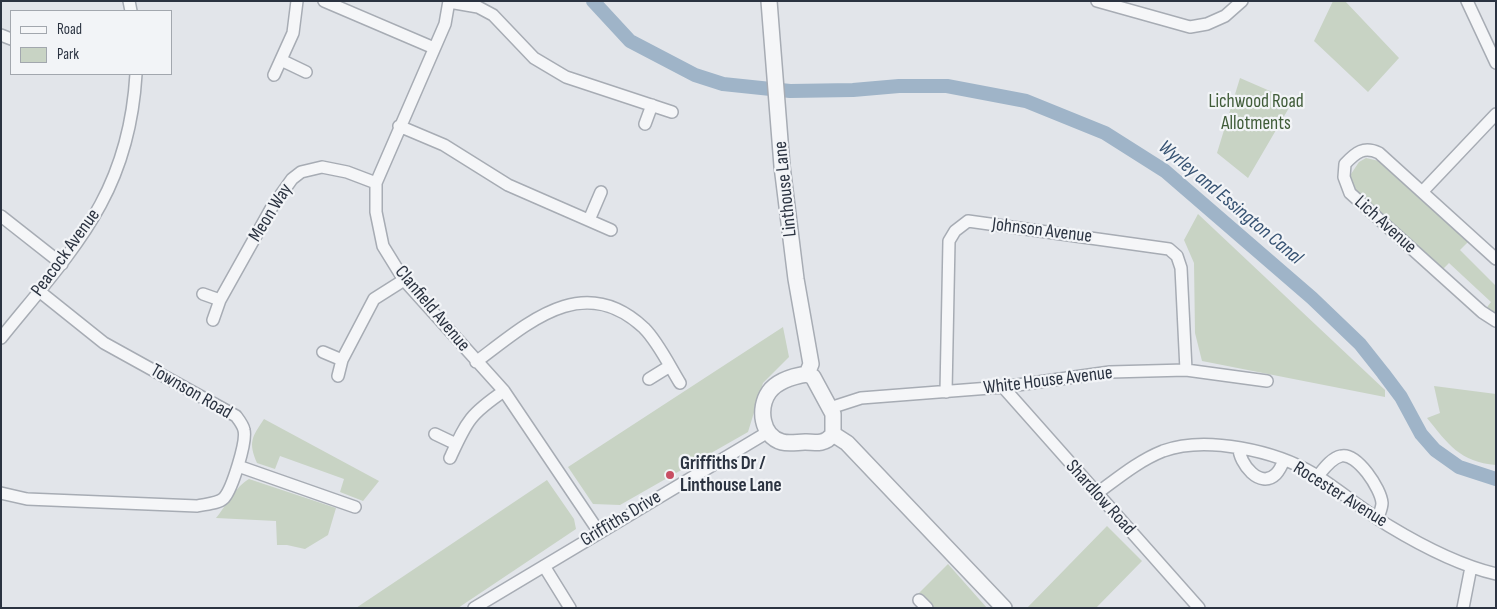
<!DOCTYPE html>
<style>
body{margin:0}
#map{position:relative;width:1497px;height:609px;overflow:hidden;background:#e2e5ea;font-family:"Sofia Sans Condensed",sans-serif}
canvas{display:block}
.frame{position:absolute;inset:0;border:2px solid #2b3341;pointer-events:none}
.legend{position:absolute;left:10px;top:10px;width:162px;height:65px;box-sizing:border-box;background:#f2f4f7;border:1px solid #a2a7ae;margin:0;padding:6px 9px;list-style:none;font-size:15px;color:#2b3341}
.legend li{display:flex;align-items:center;gap:10px;height:25px}
.legend b{width:25px;border:1px solid #a2a7ae}
</style>
<div id="map">
<canvas width="1497" height="609"></canvas>
<div class="frame"></div>
<ul class="legend">
<li><b style="height:6px;background:#f5f6f8"></b>Road</li>
<li><b style="height:14px;background:#c8d3c4"></b>Park</li>
</ul>
</div>
<script>
const ctx = document.querySelector('canvas').getContext('2d');
ctx.lineJoin = 'round';
function fill(path, color) {
  ctx.fillStyle = color;
  ctx.fill(path, 'evenodd');
}
function strokePath(path, color, width, dash) {
  ctx.strokeStyle = color;
  ctx.lineWidth = width;
  ctx.lineCap = dash ? 'butt' : 'round';
  ctx.setLineDash(dash || []);
  ctx.stroke(path);
}
function drawText(font, color, halo, rows, align = 'center') {
  ctx.font = font + ' "Sofia Sans Condensed",sans-serif';
  ctx.lineWidth = 4.5;
  ctx.setLineDash([]);
  ctx.textBaseline = 'middle';
  ctx.strokeStyle = halo;
  ctx.fillStyle = color;
  for (const [text, x, y, turn = 0] of rows) {
    ctx.save();
    ctx.translate(x, y);
    ctx.rotate((+turn || 0) * Math.PI / 180);
    ctx.textAlign = isNaN(turn) ? turn : align;
    if (halo) ctx.strokeText(text, 0, 0);
    ctx.fillText(text, 0, 0);
    ctx.restore();
  }
}
const green = new Path2D(`
 M 1333,1 L 1345,1 L 1399,58 L 1368,92 L 1314,41 Z
 M 1240,78 L 1293,101 L 1248,178 L 1217,153 Z
 M 1366,158 L 1379,161 L 1468,242 L 1460,250 L 1496,286 L 1496,316 L 1485,310 L 1491,302 L 1449,263 L 1442,270 L 1351,188 L 1349,177 L 1359,162 Z
 M 1198,214 L 1385,390 L 1385,397 L 1202,361 L 1195,333 L 1194,263 L 1184,240 Z
 M 783,327 L 789,357 L 763,383 L 748,432 L 620,505 L 593,504 L 568,467 Z
 M 1434,386 L 1496,394 L 1496,465 C 1460,462 1448,444 1427,418 L 1440,413 Z
 M 264,419 L 379,481 L 363,501 L 340,492 L 344,479 L 280,456 L 275,469 L 257,463 C 248,442 252,437 264,419 Z
 M 249,479 L 336,508 L 328,535 L 305,549 L 287,545 L 277,545 L 276,521 L 216,518 C 226,506 236,486 249,479 Z
 M 547,480 L 574,519 L 576,529 L 458,608 L 356,608 Z
 M 1107,526 L 1142,561 L 1096,608 L 1027,608 Z
 M 948,564 L 987,608 L 921,608 L 913,599 Z`);
const canal = new Path2D(`
 M 593,1 L 630,41 L 695,75 L 723,84 L 790,91 L 853,90 L 899,86 L 947,86 L 1026,101 L 1105,133 L 1165,171 L 1312,298 L 1360,344 L 1383,373 L 1401,397 L 1421,434 L 1435,450 L 1459,467 L 1496,479`);
const minor = new Path2D(`
 M 129,1 L 131,11
 M 324,1 L 434,48
 M 449,1 L 445,24 L 376,183 L 376,212 L 383,246 L 404,280 L 504,391 L 599,532
 M 1097,1 L 1190,27 L 1207,24 L 1225,16 L 1242,1
 M 1467,1 L 1496,63
 M 449,2 L 478,7 L 493,15 L 534,58 L 566,77 L 672,112
 M 1,35 L 11,39
 M 281,60 L 306,72
 M 274,75 L 293,33 L 297,1
 M 645,124 L 652,105
 M 399,126 L 444,145 L 508,185 L 611,230
 M 1423,191 L 1496,114
 M 1,216 L 62,264
 M 589,220 L 601,192
 M 1496,259 L 1379,153 C 1364,146 1356,152 1345,164 L 1344,177 L 1350,193 L 1482,312 L 1496,321
 M 203,294 L 220,300
 M 213,320 L 220,300 L 272,207 L 292,179 L 301,172 L 322,167 L 347,172 L 376,183
 M 1,338 C 73,249 129,195 136,74
 M 323,352 L 342,360
 M 476,362 C 528,323 583,271 644,328 C 658,342 669,365 680,383
 M 338,376 L 342,360 L 374,299 L 404,280
 M 649,379 L 670,366
 M 1003,387 L 1199,608
 M 946,392 L 949,241 L 955,231 L 968,221 L 1169,249 L 1177,256 L 1181,268 L 1186,370
 M 830,408 L 861,398 L 1003,387 L 1110,372 L 1186,370 L 1267,381
 M 435,434 L 456,444
 M 1239,448 C 1239,463 1260,490 1276,474 C 1279,471 1282,465 1284,460
 M 450,458 C 467,421 469,415 504,391
 M 238,466 L 355,507
 M 1317,477 C 1323,470 1331,458 1341,456 C 1357,452 1381,489 1382,503 C 1382,508 1379,514 1378,518
 M 1,493 L 27,499 L 197,506 C 205,504 218,504 224,498 C 232,489 247,442 244,430 C 243,425 239,420 236,416 L 104,343 L 39,291
 M 1096,494 C 1118,478 1138,461 1163,451 C 1206,435 1276,451 1314,474 C 1339,490 1363,510 1389,526 C 1422,546 1458,565 1496,574
 M 544,566 L 570,608
 M 919,600 L 927,608
 M 474,608 L 768,432
 M 1463,608 L 1471,567`);
const tertiary = new Path2D(`
 M 769,1 L 782,166 L 796,279 L 811,364 L 807,374
 M 807,374 L 813,377 L 833,414 L 833,434 C 826,444 817,443 805,442 C 798,442 789,444 782,442 C 761,436 758,408 769,392 C 777,381 794,376 807,374 Z
 M 833,434 L 847,443 L 1004,608`);
const markers = [
 [670,475,5,"#c84e63"]
];
const parkNames = [
 ["Lichwood Road",1256,102],
 ["Allotments",1256,124]
];
const streetNames = [
 ["Linthouse Lane",786,189,-96],
 ["Meon Way",271,213,-58],
 ["Lich Avenue",1385,225,42],
 ["Johnson Avenue",1042,231,7],
 ["Peacock Avenue",66,253,-54],
 ["Clanfield Avenue",432,309,50],
 ["White House Avenue",1048,381,-7],
 ["Townson Road",191,392,30],
 ["Rocester Avenue",1340,495,32],
 ["Shardlow Road",1100,498,48],
 ["Griffiths Drive",621,519,-31]
];
const poiNames = [
 ["Griffiths Dr /",680,464],
 ["Linthouse Lane",680,486]
];
const waterNames = [
 ["Wyrley and Essington Canal",1230,203,40]
];
fill(green, '#c8d3c4');
strokePath(canal, '#9fb4c8', 14);
strokePath(minor, '#a7acb4', 14);
strokePath(tertiary, '#a7acb4', 18);
strokePath(minor, '#f5f6f8', 11);
strokePath(tertiary, '#f5f6f8', 15);
for (const [x, y, r, color] of markers) {
  const dot = new Path2D();
  dot.arc(x, y, r, 0, 2 * Math.PI);
  ctx.fillStyle = color;
  ctx.fill(dot);
  strokePath(dot, '#f2f4f7', 2);
}
drawText('19px', '#405c39', '#f2f4f7', parkNames);
drawText('19px', '#2b3341', '#f2f4f7', streetNames);
drawText('bold 19px', '#2b3341', '#f2f4f7', poiNames, 'left');
drawText('italic 20px', '#375373', '#f2f4f7', waterNames);
</script>
